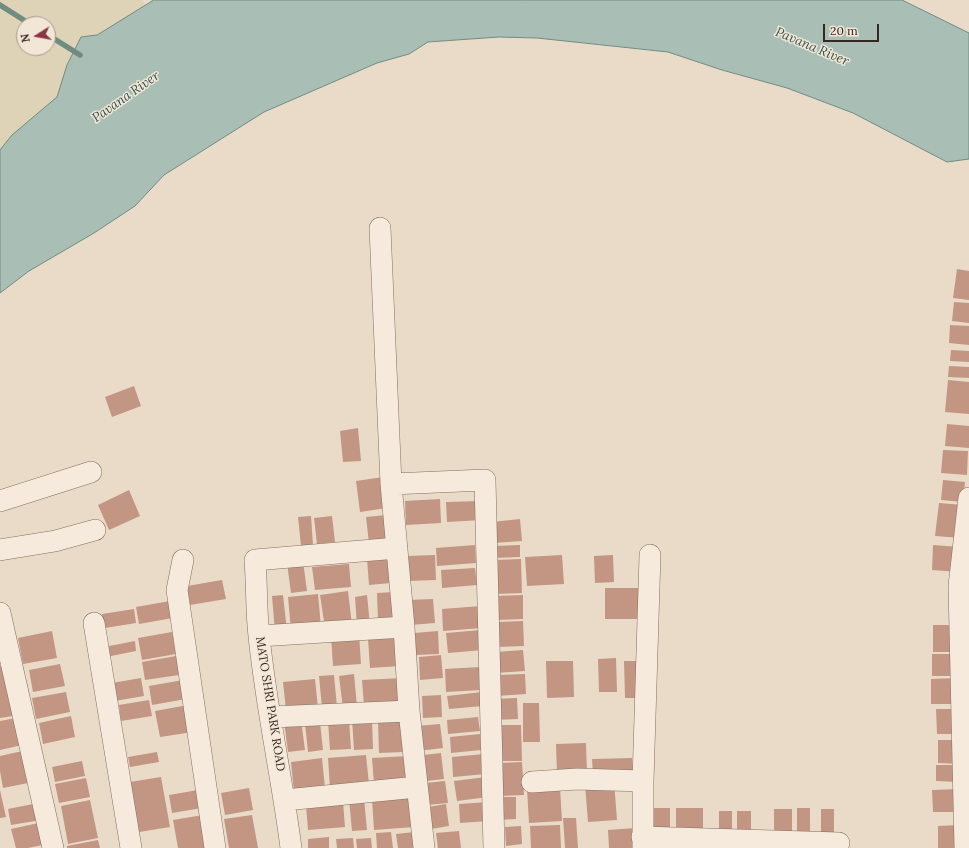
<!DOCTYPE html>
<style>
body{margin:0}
#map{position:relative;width:969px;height:848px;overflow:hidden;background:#eadbc9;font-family:Lora,serif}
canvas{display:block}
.north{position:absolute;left:16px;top:16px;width:40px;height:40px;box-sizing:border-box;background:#f2e7d7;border:1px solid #a79b8e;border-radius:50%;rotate:259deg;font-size:11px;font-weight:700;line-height:16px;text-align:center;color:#362821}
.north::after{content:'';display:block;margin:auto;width:14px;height:18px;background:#8c3643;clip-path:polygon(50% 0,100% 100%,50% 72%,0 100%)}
.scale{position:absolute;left:823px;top:24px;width:56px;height:18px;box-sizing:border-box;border:2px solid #362821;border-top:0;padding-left:5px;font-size:12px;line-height:14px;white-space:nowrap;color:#362821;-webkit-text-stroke:3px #f2e7d7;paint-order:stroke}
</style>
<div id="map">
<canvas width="969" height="848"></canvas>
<div class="north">N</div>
<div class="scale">20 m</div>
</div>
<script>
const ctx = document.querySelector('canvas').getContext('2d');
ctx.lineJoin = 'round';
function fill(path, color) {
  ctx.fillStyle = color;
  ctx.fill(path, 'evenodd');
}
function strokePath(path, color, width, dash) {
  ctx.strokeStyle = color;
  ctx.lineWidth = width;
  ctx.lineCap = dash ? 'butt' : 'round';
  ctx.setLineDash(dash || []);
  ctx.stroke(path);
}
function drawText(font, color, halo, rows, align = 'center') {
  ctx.font = font + ' Lora,serif';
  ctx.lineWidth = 3;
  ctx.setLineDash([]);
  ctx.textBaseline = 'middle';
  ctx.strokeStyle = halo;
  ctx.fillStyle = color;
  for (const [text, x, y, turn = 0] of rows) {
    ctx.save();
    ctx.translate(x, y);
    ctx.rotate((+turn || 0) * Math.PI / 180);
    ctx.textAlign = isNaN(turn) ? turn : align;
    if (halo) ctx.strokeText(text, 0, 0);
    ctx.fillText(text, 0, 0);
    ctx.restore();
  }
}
const farmland = new Path2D(`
 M 0,0 L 142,0 L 156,20 L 0,172 ZM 24,24 L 48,24 L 48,48 L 24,48 Z`);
const water = new Path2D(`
 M 154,0 L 902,0 L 969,33 L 969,159 L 947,162 L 853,113 L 787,88 L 722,70 L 668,52 L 537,38 L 499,37 L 428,42 L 409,54 L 377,63 L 264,112 L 164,175 L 135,206 L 94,233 L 29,271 L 0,293 L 0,150 L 12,135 L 57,97 L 67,65 L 81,37 L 97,35 Z`);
const stream = new Path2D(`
 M 0,5 L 30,24
 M 48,35 L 80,55`);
const building = new Path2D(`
 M 957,269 L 969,271 L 969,300 L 953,298 Z
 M 954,302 L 969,303 L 969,323 L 952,321 Z
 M 950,325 L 969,326 L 969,345 L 949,343 Z
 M 951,350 L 969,351 L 969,362 L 950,361 Z
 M 949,366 L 969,367 L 969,378 L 948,377 Z
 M 948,380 L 969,382 L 969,414 L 945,412 Z
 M 134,386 L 141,406 L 112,417 L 105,397 Z
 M 947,424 L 969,426 L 969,448 L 945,446 Z
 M 358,428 L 361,461 L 343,462 L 340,431 Z
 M 943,450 L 968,451 L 967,475 L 941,473 Z
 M 383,477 L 387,508 L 360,512 L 356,481 Z
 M 943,480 L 965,482 L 963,502 L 941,500 Z
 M 129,490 L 140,516 L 109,530 L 98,505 Z
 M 440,499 L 441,523 L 406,525 L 405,501 Z
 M 481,501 L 482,520 L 447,522 L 446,502 Z
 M 939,503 L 964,505 L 961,538 L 935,536 Z
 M 386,515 L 389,540 L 369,543 L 366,517 Z
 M 311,516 L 313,545 L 301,546 L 298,517 Z
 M 332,516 L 335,542 L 317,544 L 314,518 Z
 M 520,519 L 522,541 L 494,543 L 492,522 Z
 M 475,545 L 476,563 L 437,566 L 436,548 Z
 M 520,545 L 520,557 L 494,558 L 493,546 Z
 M 933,545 L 959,547 L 958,572 L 932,570 Z
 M 435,555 L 436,580 L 409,581 L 407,556 Z
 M 562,555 L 564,584 L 527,586 L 525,557 Z
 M 613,555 L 614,582 L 595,583 L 594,556 Z
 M 389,557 L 391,583 L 369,585 L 367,559 Z
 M 521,559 L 522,593 L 496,594 L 495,560 Z
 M 303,561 L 307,591 L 291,593 L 287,563 Z
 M 349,564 L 351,587 L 315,590 L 312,567 Z
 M 475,568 L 477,585 L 442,588 L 441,570 Z
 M 222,580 L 226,599 L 190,605 L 187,586 Z
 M 605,588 L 640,588 L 641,619 L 605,619 Z
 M 348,591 L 352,625 L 325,628 L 320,595 Z
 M 395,592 L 396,621 L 378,621 L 377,593 Z
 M 318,594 L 321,627 L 291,630 L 288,597 Z
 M 283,595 L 287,631 L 275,632 L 272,596 Z
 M 367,595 L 370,625 L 357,626 L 355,597 Z
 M 523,595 L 523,619 L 497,620 L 496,596 Z
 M 433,599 L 435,623 L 410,625 L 408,600 Z
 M 170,601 L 173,618 L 139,624 L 136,607 Z
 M 481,606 L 482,628 L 443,631 L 442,609 Z
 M 134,609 L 136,623 L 105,628 L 102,614 Z
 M 523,621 L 524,646 L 498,647 L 497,622 Z
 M 933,625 L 956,625 L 957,652 L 933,652 Z
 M 481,630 L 483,650 L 448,653 L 446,633 Z
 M 52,631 L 57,658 L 23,664 L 18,638 Z
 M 438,631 L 439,654 L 416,655 L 414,633 Z
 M 172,632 L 176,654 L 142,660 L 138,638 Z
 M 359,634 L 361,664 L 333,666 L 331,636 Z
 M 398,637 L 400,666 L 370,668 L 368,639 Z
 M 135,641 L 136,651 L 106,657 L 104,647 Z
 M 523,650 L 525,671 L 496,673 L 495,652 Z
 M 932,654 L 956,654 L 956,676 L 932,676 Z
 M 441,655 L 443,678 L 420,680 L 419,657 Z
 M 176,656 L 179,675 L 145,680 L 142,662 Z
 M 616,658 L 617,692 L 599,692 L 598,659 Z
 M 546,661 L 573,661 L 574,697 L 547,698 Z
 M 624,661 L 636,661 L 637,698 L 625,698 Z
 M 60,664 L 65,686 L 33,692 L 29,670 Z
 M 0,666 L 3,666 L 13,716 L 0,718 Z
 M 480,667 L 481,690 L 446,692 L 445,669 Z
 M 354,674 L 357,707 L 343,709 L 339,676 Z
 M 525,674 L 526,694 L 497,696 L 496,675 Z
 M 334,675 L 337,707 L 322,708 L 319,676 Z
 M 141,678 L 144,696 L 115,701 L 112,683 Z
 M 403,678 L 405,703 L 364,706 L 362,680 Z
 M 956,678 L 957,704 L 931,704 L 931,679 Z
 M 315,679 L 318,708 L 286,710 L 283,682 Z
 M 183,680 L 186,699 L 152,705 L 149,686 Z
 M 66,692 L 70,712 L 36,719 L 32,698 Z
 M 482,692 L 483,706 L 449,709 L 447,696 Z
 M 441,695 L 442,717 L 423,718 L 422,696 Z
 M 517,698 L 518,719 L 493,720 L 492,699 Z
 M 149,700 L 152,716 L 121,721 L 119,705 Z
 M 523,703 L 539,703 L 540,742 L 523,742 Z
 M 188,705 L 193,732 L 160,737 L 155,711 Z
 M 936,709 L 956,709 L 956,734 L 937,734 Z
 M 71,716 L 75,737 L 43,744 L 39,723 Z
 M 478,717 L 480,731 L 448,734 L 447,720 Z
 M 16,718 L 22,745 L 0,750 L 0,721 Z
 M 372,718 L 373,749 L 354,750 L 352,719 Z
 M 301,720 L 305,750 L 288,752 L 284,721 Z
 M 349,720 L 351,749 L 330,750 L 328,721 Z
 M 402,720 L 404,752 L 379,753 L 378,721 Z
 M 320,722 L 323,750 L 308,752 L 305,723 Z
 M 440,724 L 443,748 L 418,751 L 416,726 Z
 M 498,725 L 521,725 L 522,761 L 498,761 Z
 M 480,734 L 481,750 L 451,753 L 450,737 Z
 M 938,740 L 959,740 L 959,764 L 938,763 Z
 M 586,743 L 587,774 L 557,775 L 556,744 Z
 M 27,750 L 33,782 L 3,788 L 0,771 L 0,756 Z
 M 157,752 L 159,762 L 130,767 L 128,757 Z
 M 441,753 L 444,779 L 426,781 L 423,755 Z
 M 484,754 L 486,774 L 453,777 L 452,757 Z
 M 366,755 L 369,784 L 330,788 L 328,758 Z
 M 408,756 L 409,782 L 374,784 L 372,758 Z
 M 322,758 L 325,788 L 294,792 L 291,762 Z
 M 632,758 L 633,773 L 593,774 L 592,759 Z
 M 82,761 L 85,776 L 55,782 L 52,767 Z
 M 522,762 L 524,795 L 500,796 L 498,763 Z
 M 936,765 L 959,765 L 959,782 L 936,781 Z
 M 161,777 L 170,827 L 139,832 L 130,782 Z
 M 486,777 L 488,797 L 457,801 L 454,781 Z
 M 86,778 L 90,797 L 59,803 L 55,784 Z
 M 445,781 L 448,803 L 427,805 L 425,783 Z
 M 614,781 L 617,820 L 588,822 L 585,784 Z
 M 560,787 L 562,821 L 529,823 L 527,789 Z
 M 249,788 L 253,810 L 225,815 L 221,793 Z
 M 959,789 L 959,812 L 933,812 L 932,790 Z
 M 0,790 L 6,817 L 0,818 Z
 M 198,790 L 202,808 L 172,813 L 169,795 Z
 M 411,796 L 414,827 L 374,830 L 372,799 Z
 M 497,797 L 516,797 L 516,819 L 497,820 Z
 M 364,798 L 367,830 L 352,831 L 349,799 Z
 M 90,800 L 98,838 L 68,844 L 61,806 Z
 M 343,802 L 345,827 L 308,830 L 306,805 Z
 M 488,802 L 489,821 L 460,823 L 459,804 Z
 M 38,803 L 41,820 L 11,825 L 8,809 Z
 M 446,804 L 449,826 L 431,829 L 428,807 Z
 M 647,808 L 670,808 L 670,834 L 647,834 Z
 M 676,808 L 703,808 L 703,833 L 676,833 Z
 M 797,808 L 810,808 L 810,836 L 797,836 Z
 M 774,809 L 792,809 L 792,835 L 774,835 Z
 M 821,809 L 834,809 L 834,837 L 821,838 Z
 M 719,811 L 732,811 L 732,833 L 719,833 Z
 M 737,811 L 751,811 L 751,835 L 737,835 Z
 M 203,815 L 209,848 L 178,848 L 173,820 Z
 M 252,815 L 258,848 L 229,848 L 224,819 Z
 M 563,818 L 576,818 L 578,848 L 565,848 Z
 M 43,822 L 47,844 L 28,848 L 16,848 L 11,829 Z
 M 560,825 L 561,848 L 531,848 L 530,826 Z
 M 960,825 L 960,848 L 938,848 L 938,826 Z
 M 521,826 L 522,844 L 506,846 L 505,827 Z
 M 635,828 L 636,848 L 609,848 L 608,830 Z
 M 459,831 L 461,848 L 438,848 L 436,833 Z
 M 391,832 L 393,848 L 377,848 L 376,833 Z
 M 414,832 L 415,848 L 398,848 L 396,834 Z
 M 329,837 L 329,848 L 308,848 L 308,839 Z
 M 353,838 L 354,848 L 337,848 L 336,839 Z
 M 371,838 L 372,848 L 357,848 L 356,839 Z
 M 98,840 L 100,848 L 67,848 L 67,846 Z`);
const street = new Path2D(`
 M 380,228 L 391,484 L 404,627 L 409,711 L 424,848
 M 391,484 L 485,480 L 494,848
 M 0,501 L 91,472
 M 0,550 L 55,541 L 95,530
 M 183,560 L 177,590 L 215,848
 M 0,613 L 53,848
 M 94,623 L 131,848
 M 259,636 L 404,627
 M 271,717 L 409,711
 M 532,782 L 577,779 L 643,781
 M 285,800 L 417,787
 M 642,837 L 839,843
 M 291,848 C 282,777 266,707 259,636 C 256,611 257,585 255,560 L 397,548
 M 643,848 L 643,781 L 650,555
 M 965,848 L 959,586 L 969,498`);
const streetNames = [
 ["MATO SHRI PARK ROAD",270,704,81]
];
const waterNames = [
 ["Pavana River",812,47,23],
 ["Pavana River",126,97,-35]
];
fill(farmland, '#ded3b7');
fill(water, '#a9beb5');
strokePath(water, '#708c81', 1);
strokePath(stream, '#708c81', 5.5);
fill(building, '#c39583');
strokePath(street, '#846e5f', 22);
strokePath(street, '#f5eadb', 21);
drawText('12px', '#362821', '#f2e7d7', streetNames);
drawText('italic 13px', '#32544d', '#f2e7d7', waterNames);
</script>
